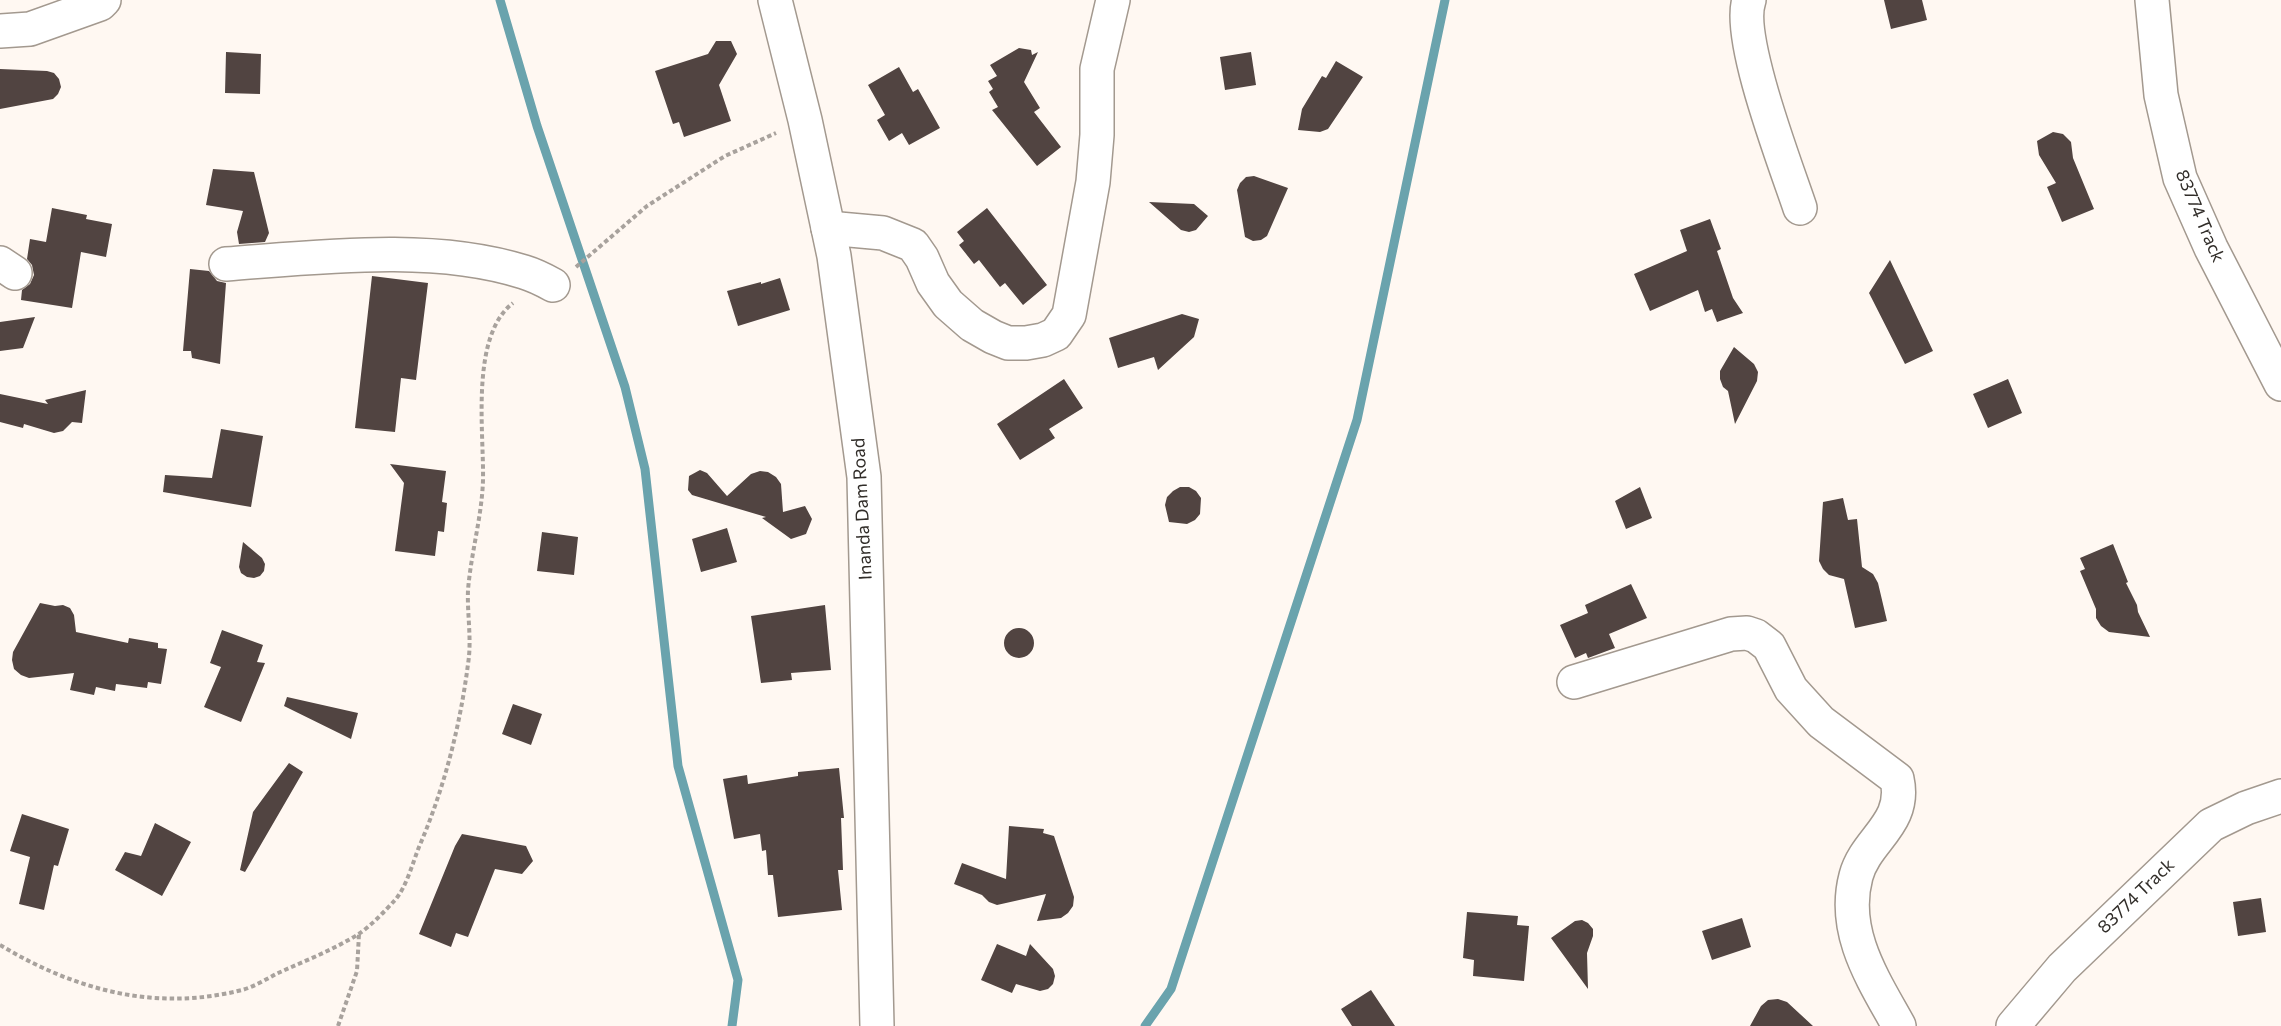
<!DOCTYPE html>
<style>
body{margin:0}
canvas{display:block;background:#fff8f2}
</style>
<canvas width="2281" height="1026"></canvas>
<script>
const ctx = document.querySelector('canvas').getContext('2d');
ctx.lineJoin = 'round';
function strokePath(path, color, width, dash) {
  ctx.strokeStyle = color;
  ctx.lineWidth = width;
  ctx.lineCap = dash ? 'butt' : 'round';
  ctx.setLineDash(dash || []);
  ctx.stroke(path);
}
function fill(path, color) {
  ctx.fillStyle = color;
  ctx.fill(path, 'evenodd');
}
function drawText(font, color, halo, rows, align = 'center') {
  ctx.font = font + ' Commissioner,sans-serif';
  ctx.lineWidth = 6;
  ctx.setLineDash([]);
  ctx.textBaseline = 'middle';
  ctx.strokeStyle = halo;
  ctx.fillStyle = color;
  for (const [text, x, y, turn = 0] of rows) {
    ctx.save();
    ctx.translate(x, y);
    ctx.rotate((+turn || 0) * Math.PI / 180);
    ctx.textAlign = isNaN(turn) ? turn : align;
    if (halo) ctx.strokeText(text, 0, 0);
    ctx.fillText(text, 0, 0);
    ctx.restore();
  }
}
const stream = new Path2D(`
 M 500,0 L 537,126 L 625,387 L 645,469 L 678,766 L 738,980 L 732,1026
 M 1145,1026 L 1171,989 L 1357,420 L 1445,0`);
const building = new Path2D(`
 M 1884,0 L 1922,0 L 1927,20 L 1891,29 Z
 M 716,41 L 731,41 L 737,54 L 719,85 L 731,121 L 684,137 L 679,122 L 673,124 L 655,71 L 708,54 Z
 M 1019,48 L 1031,50 L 1032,55 L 1038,52 L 1024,82 L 1040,108 L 1034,112 L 1061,147 L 1037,166 L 992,110 L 998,107 L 989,92 L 993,89 L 988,81 L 997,76 L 990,65 Z
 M 226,52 L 261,54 L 260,94 L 225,93 Z
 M 1251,52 L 1256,85 L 1225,90 L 1220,57 Z
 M 1336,61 L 1363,77 L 1328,129 L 1320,132 L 1298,130 L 1302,109 L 1322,76 L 1326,78 Z
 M 899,67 L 913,92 L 918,89 L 940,128 L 909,145 L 902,133 L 889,141 L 877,120 L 885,115 L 868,85 Z
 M 0,69 L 47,71 L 54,73 L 59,79 L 61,87 L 58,94 L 53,99 L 0,109 Z
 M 2053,132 L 2063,134 L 2071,142 L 2073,158 L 2094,209 L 2062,222 L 2047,187 L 2056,183 L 2039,155 L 2037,141 Z
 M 213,169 L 254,172 L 269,233 L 265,242 L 239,244 L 237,232 L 243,211 L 206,205 Z
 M 1254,176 L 1288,188 L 1267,236 L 1261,240 L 1253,241 L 1245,237 L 1237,190 L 1240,183 L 1246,177 Z
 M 1149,202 L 1194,204 L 1208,216 L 1196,230 L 1189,232 L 1181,230 Z
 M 52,208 L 87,215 L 86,219 L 112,224 L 106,257 L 81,252 L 72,308 L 21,300 L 22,290 L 30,284 L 34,275 L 32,265 L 27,259 L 30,239 L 46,242 Z
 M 987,208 L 1047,285 L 1023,305 L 1005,283 L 1000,287 L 979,260 L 974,264 L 959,245 L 964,241 L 957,232 Z
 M 1710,219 L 1721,249 L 1717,251 L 1733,298 L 1743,313 L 1717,322 L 1712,309 L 1705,312 L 1698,290 L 1650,311 L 1634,274 L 1687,251 L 1680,230 Z
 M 1890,260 L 1933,351 L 1905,364 L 1869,293 Z
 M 190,269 L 209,271 L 217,281 L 226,283 L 220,364 L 192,358 L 191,351 L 183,351 Z
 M 372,276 L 428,283 L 416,380 L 401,378 L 395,432 L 355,428 Z
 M 780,278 L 790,310 L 738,326 L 727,291 L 761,282 L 761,284 Z
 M 1182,314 L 1199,319 L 1194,337 L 1158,370 L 1154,357 L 1118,368 L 1109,338 Z
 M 35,317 L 23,348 L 0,351 L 0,322 Z
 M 1734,347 L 1754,364 L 1758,372 L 1757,381 L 1735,424 L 1728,391 L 1723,387 L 1720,379 L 1720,371 Z
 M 1064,379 L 1083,408 L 1049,429 L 1055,438 L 1020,460 L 997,424 Z
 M 2008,379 L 2022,413 L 1988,428 L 1973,394 Z
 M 86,390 L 82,423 L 72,422 L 63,431 L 54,433 L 24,424 L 23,428 L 0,422 L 0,394 L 48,404 L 45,400 Z
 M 221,429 L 263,436 L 251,507 L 163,492 L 165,475 L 212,478 Z
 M 390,464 L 446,471 L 442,502 L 447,503 L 444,532 L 438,531 L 435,556 L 395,551 L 404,483 Z
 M 700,470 L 707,473 L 727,496 L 751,474 L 760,471 L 768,472 L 776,477 L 781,484 L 783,512 L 805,506 L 812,519 L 806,534 L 791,539 L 762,518 L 766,517 L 692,495 L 688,490 L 689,476 Z
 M 1180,487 L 1189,487 L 1196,491 L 1201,498 L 1200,514 L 1195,520 L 1187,524 L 1169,522 L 1165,505 L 1167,497 L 1173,491 Z
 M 1640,487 L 1652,518 L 1626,529 L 1615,501 Z
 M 1843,498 L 1848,520 L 1857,519 L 1862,567 L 1873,574 L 1878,583 L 1887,621 L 1855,628 L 1844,579 L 1829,575 L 1823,569 L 1819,561 L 1823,502 Z
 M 727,528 L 737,562 L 701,572 L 692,539 Z
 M 542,532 L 578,537 L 574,575 L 537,571 Z
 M 243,542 L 262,558 L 265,564 L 264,571 L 260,576 L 254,578 L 247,577 L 241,573 L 239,567 Z
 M 2113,544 L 2128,582 L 2126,583 L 2137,605 L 2138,612 L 2150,637 L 2109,632 L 2101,626 L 2096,618 L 2096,609 L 2080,571 L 2085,569 L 2080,558 Z
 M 1631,584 L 1647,618 L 1609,634 L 1615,648 L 1588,658 L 1586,653 L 1575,658 L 1560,625 L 1588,613 L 1585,605 Z
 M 40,603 L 55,606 L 63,605 L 70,608 L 74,615 L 76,632 L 128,643 L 129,638 L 158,643 L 158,648 L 167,649 L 161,684 L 148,682 L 147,688 L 116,684 L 115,691 L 96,687 L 94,695 L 70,690 L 74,673 L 29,678 L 21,675 L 14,669 L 12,660 L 13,652 Z
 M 825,605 L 831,670 L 791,673 L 792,680 L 761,683 L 751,616 Z
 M1004 643a15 15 0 1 1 30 0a15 15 0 1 1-30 0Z
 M 222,630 L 263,645 L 257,662 L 265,663 L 241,722 L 204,707 L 221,667 L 210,663 Z
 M 287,697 L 358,713 L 351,739 L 284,706 Z
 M 513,704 L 542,714 L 531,745 L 502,734 Z
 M 289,763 L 303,772 L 245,872 L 240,870 L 253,812 Z
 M 839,768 L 844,818 L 841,818 L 843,870 L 838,870 L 842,910 L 778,917 L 773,875 L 768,875 L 766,850 L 762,851 L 760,834 L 734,839 L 723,779 L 747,775 L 748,784 L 798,776 L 798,772 Z
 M 22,814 L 69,829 L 58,866 L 54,865 L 44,910 L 19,904 L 30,857 L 10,851 Z
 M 155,823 L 191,842 L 162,896 L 115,870 L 125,852 L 141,856 Z
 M 1009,826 L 1044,829 L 1043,833 L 1054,836 L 1074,897 L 1073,906 L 1068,913 L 1061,918 L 1037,921 L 1046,894 L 997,905 L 989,902 L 982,895 L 954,884 L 962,863 L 1006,879 Z
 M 462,834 L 526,846 L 533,861 L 522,874 L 495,869 L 468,937 L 456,933 L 451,947 L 419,934 L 455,846 Z
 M 2261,898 L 2266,932 L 2238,936 L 2233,902 Z
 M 1467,912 L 1518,916 L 1517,925 L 1529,926 L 1524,981 L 1473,976 L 1474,960 L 1463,958 Z
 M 1742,918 L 1751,947 L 1712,960 L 1702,931 Z
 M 1582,920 L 1588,923 L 1593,929 L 1593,936 L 1587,953 L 1588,989 L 1551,938 L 1575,921 Z
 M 997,944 L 1026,956 L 1030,944 L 1053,969 L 1055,976 L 1053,984 L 1048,989 L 1040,991 L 1016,984 L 1012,993 L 981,980 Z
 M 1371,990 L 1395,1026 L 1352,1026 L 1341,1009 Z
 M 1778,999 L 1787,1002 L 1813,1026 L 1750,1026 L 1761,1006 L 1768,1000 Z`);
const path = new Path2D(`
 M 576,267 L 647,206 L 725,156 L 776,133
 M 0,945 C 75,990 155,1012 242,990 C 253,987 265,980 276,974 C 302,962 331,951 357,935 C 370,927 385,911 395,900 C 406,888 413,862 419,847 C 444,789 460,727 468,664 C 472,640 467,614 468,590 C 471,553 482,516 483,480 C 484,431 470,336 513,303
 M 338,1026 L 357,971 L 359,934`);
const street = new Path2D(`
 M 1749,0 C 1736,37 1786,166 1800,208
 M 2152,0 L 2161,95 L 2180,178 L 2211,248 L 2281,384
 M 0,31 L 30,29 L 100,4 L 104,0
 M 828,228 L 883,233 L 913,245 L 922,258 L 933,283 L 948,304 L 972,325 L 993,337 L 1008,343 L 1026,343 L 1043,340 L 1056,334 L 1069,315 L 1093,182 L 1097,135 L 1097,69 L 1113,0
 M 0,263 L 15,273
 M 226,264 C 320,257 433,243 524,272 C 534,275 544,280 553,285
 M 1574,682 L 1731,634 L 1747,633 L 1756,636 L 1769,646 L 1791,689 L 1821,722 L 1897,779 C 1907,824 1866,839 1856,876 C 1841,932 1873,979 1899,1026
 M 2013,1026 L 2062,968 L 2211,825 L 2246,808 L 2281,796`);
const secondary = new Path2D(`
 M 775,0 L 805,120 L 834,256 L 864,477 L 877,1026`);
const streetNames = [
 ["83774 Track",2200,216,67],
 ["Inanda Dam Road",862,509,-93],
 ["83774 Track",2136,896,-44]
];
strokePath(stream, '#6aa3ad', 9);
fill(building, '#514441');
strokePath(street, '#a3998f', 36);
strokePath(secondary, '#a3998f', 36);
strokePath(path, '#a8a29d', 4, [4.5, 3]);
strokePath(street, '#fff', 33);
strokePath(secondary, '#fff', 33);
drawText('18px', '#312d29', '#fff', streetNames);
</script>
